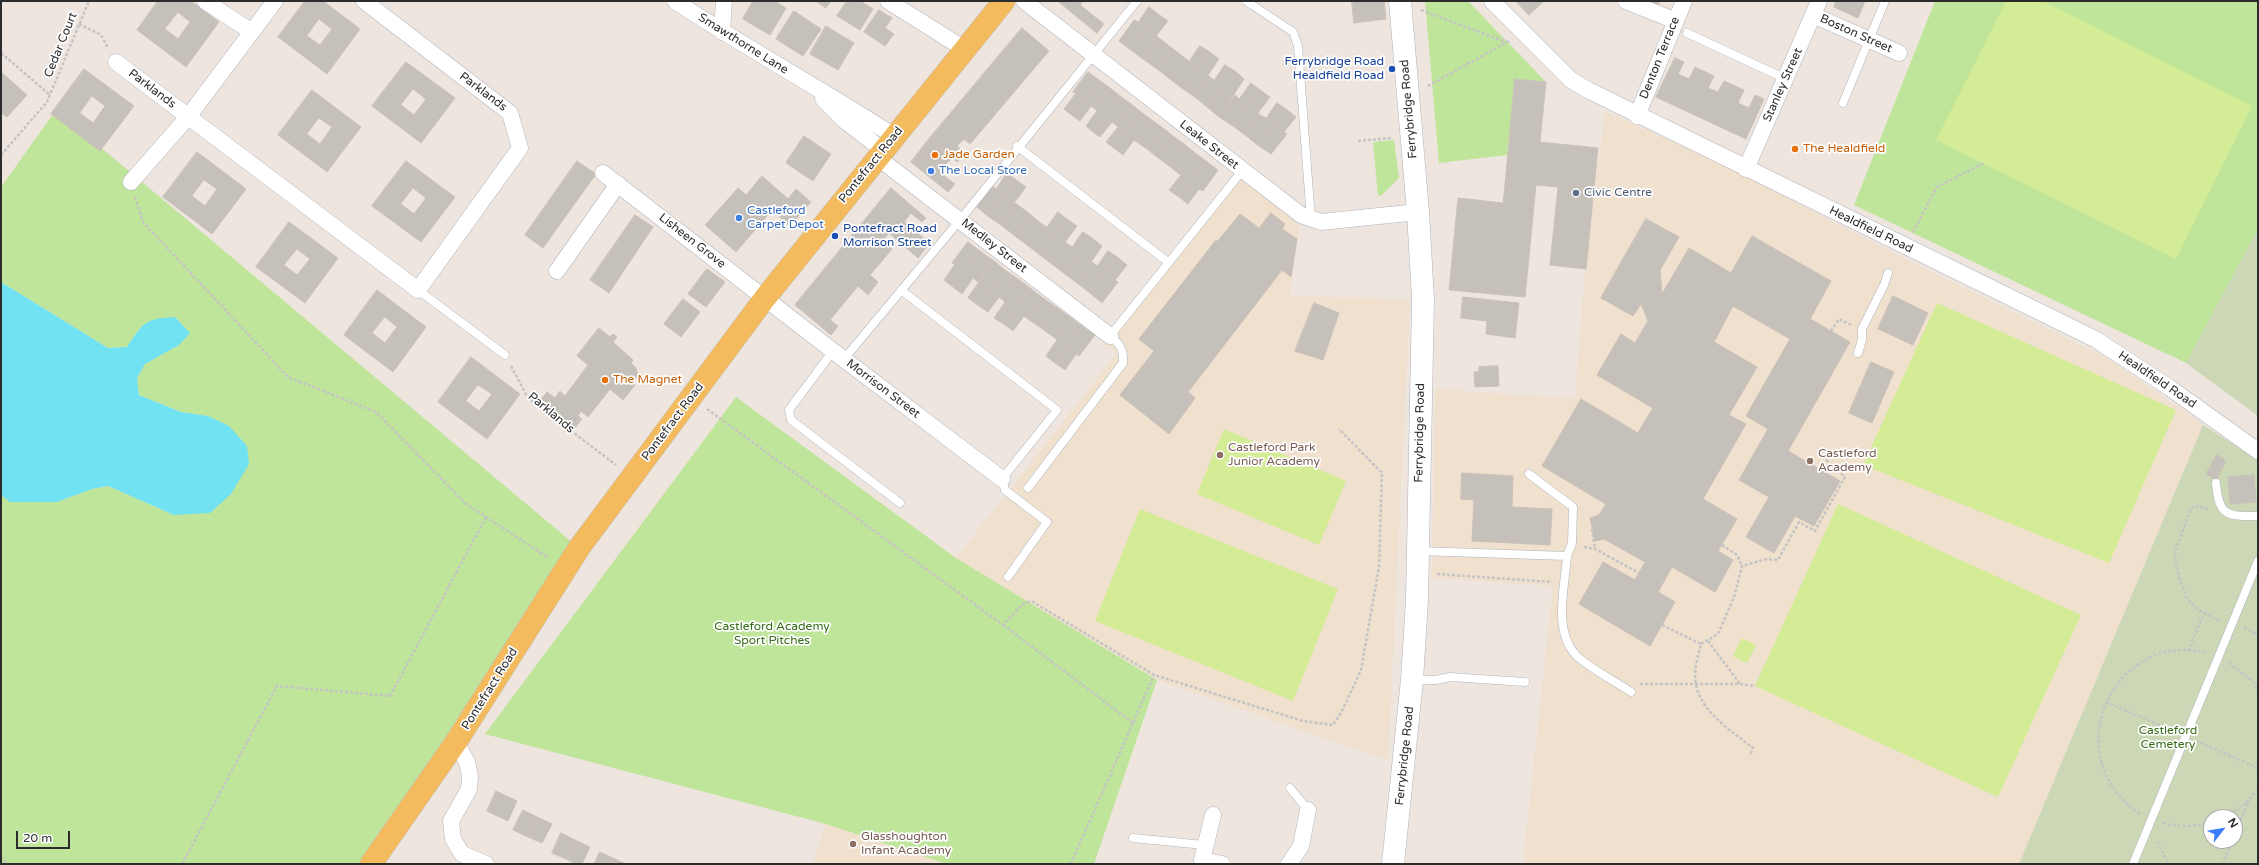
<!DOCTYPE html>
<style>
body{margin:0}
#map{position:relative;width:2259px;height:865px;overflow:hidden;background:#eee5df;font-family:"Varela Round",sans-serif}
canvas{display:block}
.frame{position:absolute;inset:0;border:2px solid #2c2c2c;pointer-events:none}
.north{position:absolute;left:2203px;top:809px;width:40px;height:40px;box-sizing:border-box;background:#fff;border:1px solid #ababab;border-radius:50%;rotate:59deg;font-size:11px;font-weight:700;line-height:16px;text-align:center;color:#2c2c2c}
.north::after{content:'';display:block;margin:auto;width:14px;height:18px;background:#3c7dfd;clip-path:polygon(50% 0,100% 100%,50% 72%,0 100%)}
.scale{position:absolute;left:16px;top:831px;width:54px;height:18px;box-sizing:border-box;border:2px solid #2c2c2c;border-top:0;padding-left:5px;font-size:12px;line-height:14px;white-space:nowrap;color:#2c2c2c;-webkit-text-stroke:3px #fff;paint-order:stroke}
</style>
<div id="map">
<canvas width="2259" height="865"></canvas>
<div class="frame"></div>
<div class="north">N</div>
<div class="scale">20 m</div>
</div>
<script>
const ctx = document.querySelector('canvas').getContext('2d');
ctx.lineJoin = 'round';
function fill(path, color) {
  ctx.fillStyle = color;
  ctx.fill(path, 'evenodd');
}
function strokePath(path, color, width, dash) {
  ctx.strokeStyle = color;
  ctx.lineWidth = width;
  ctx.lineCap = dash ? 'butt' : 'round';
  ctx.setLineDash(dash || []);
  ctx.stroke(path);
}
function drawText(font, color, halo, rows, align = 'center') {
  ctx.font = font + ' "Varela Round",sans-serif';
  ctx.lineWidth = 3.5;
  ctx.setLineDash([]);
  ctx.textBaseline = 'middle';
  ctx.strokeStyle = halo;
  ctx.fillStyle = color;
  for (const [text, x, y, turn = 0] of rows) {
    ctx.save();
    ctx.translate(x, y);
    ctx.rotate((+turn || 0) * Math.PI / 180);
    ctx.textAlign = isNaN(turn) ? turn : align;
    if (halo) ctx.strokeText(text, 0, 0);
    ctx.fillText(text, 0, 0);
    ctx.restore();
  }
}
const education = new Path2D(`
 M 1605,111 L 1715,161 L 1895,254 L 2107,358 L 2203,425 L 2019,864 L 1523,864 L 1553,586 L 1432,578 L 1435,389 L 1575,399 L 1585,272 Z
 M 1242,171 L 1301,215 L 1289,296 L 1410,299 L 1388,760 L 1157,680 L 956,558 L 1117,353 L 1105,344 Z
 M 826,824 L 947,864 L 813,864 Z`);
const green = new Path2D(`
 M 1425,1 L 1468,1 L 1546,82 L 1515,79 L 1507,155 L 1439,163 Z
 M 1935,1 L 2258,1 L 2258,229 L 2186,363 L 1854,205 Z
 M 56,110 L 579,548 L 371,864 L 1,864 L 1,495 L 10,502 L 57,502 L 92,489 L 108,486 L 174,515 L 208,416 L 181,412 L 139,395 L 137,378 L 145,364 L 179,345 L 140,328 L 127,347 L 108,348 L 1,282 L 1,187 Z
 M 1394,140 L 1399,178 L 1382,195 L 1378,196 L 1373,142 Z
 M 736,397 L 956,558 L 1157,680 L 1094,864 L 947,864 L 826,824 L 485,734 Z`);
const cemetery = new Path2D(`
 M 2258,229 L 2258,416 L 2186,363 Z
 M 2203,425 L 2258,460 L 2258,864 L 2019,864 ZM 2211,817 L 2235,817 L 2235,841 L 2211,841 Z`);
const pitch = new Path2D(`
 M 2006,1 L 2043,1 L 2252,106 L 2176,259 L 1936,140 Z
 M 1937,303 L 2176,410 L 2109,563 L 1863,465 Z
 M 1224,429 L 1346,481 L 1319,545 L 1197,494 Z
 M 1838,504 L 2081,615 L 1998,797 L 1755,686 Z
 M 1140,509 L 1338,589 L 1293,701 L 1095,621 Z
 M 1742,638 L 1756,645 L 1747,663 L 1733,656 Z`);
const water = new Path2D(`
 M 1,282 L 108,348 L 127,347 C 144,322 144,319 175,317 L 190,333 L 179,345 L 145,364 L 137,378 L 139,395 L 181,412 L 208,416 L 229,426 L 247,446 L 249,464 L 231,494 L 210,513 L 174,515 L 108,486 L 92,489 L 57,502 L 10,502 L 1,495 Z`);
const building = new Path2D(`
 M 158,1 L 191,1 L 219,22 L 186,67 L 137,30 ZM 178,12 L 190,22 L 178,39 L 165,29 Z
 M 305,1 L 323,1 L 360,29 L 327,74 L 278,37 ZM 319,19 L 332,29 L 320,45 L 307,36 Z
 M 753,1 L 775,1 L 786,8 L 770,35 L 743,19 Z
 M 816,1 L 831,1 L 826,8 Z
 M 847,1 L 860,1 L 873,9 L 860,30 L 837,16 Z
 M 1058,1 L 1083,1 L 1080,5 L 1104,24 L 1097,33 Z
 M 1352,1 L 1384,1 L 1386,19 L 1354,23 Z
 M 1516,1 L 1544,1 L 1529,15 Z
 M 1642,1 L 1660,1 L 1657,7 Z
 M 1836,1 L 1865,1 L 1858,18 L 1834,7 Z
 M 1149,7 L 1158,14 L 1131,50 L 1119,41 L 1134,20 L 1138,22 Z
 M 879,10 L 892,18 L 885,28 L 894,34 L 885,46 L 864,32 Z
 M 794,11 L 821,29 L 803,56 L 776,39 Z
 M 1158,14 L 1168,21 L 1156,36 L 1159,38 L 1143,59 L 1131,50 Z
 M 826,26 L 854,43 L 838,70 L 810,54 Z
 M 1022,28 L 1049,51 L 970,144 L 964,139 L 957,146 L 965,153 L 957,162 L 929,139 Z
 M 1159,38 L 1173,49 L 1157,69 L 1143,59 Z
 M 1200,46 L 1210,52 L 1183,89 L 1170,79 L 1185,58 L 1189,61 Z
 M 1173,49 L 1185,58 L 1170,79 L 1157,69 Z
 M 1210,52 L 1219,59 L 1208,75 L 1210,77 L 1195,97 L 1183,89 Z
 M 1675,58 L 1684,62 L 1678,74 L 1689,79 L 1695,67 L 1714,76 L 1708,88 L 1718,92 L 1724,81 L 1744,90 L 1738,103 L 1749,108 L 1755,95 L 1764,99 L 1746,139 L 1656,97 Z
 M 406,62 L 455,98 L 421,143 L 372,106 ZM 413,89 L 426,99 L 414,115 L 401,105 Z
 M 1225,65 L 1235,71 L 1207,107 L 1195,97 L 1210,77 L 1214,80 Z
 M 84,69 L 134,106 L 100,151 L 51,114 ZM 92,96 L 105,106 L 93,123 L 80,113 Z
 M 1235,71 L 1244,79 L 1219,117 L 1207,107 Z
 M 1,72 L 27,95 L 7,117 L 1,113 Z
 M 1088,72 L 1099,80 L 1073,116 L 1064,109 L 1076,93 L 1073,92 Z
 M 1515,79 L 1546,82 L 1540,142 L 1598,148 L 1586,269 L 1550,265 L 1558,187 L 1536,185 L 1525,297 L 1449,290 L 1458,198 L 1503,203 Z
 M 1099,80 L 1110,88 L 1094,108 L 1091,106 L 1080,121 L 1073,116 Z
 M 1251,83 L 1260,90 L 1233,126 L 1219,117 L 1235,95 L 1239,99 Z
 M 1110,88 L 1120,96 L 1093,132 L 1086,126 L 1097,111 L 1094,108 Z
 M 312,90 L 361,127 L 327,172 L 278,135 ZM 319,118 L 332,127 L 320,144 L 307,134 Z
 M 1260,90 L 1270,97 L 1258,113 L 1260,115 L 1245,135 L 1233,126 Z
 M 1120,96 L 1131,104 L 1116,125 L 1112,122 L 1100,137 L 1093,132 Z
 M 1277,103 L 1286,109 L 1259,146 L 1245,135 L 1260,115 L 1266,118 Z
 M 1131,104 L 1141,112 L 1114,148 L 1106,142 L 1118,127 L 1116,125 Z
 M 1286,109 L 1296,117 L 1284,132 L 1287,134 L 1271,154 L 1259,146 Z
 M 1141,112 L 1153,121 L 1137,142 L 1134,140 L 1123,155 L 1114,148 Z
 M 1153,121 L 1163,128 L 1147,149 L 1137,142 Z
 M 1163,128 L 1173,136 L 1157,157 L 1147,149 Z
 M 804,136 L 831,154 L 813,181 L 786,163 Z
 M 1173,136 L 1184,144 L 1168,165 L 1157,157 Z
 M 929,139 L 952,158 L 941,169 L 919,152 Z
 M 1184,144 L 1194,152 L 1178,173 L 1168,165 Z
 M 197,152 L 246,189 L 212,234 L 163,197 ZM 204,180 L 217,189 L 205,206 L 192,196 Z
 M 919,152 L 941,169 L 939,172 L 955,184 L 948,192 L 911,162 Z
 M 1194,152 L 1206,161 L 1179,197 L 1169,190 L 1181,175 L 1178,173 Z
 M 406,161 L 455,197 L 421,242 L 372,206 ZM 413,188 L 426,198 L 414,214 L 401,204 Z
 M 577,161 L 596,174 L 543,248 L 525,235 Z
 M 1206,161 L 1218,170 L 1203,191 L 1199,189 L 1188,204 L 1179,197 Z
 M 1007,173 L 1016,180 L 989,217 L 977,207 L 992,186 L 996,189 Z
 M 762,176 L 788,199 L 796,189 L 811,202 L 790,226 L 772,210 L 736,252 L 705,225 L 738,188 L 746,195 Z
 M 1016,180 L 1026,187 L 1014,203 L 1017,204 L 1001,225 L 989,217 Z
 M 891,188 L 926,218 L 922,222 L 911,213 L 904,222 L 930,243 L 918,258 L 889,233 L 882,241 L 892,249 L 870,275 L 878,282 L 868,295 L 858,286 L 830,320 L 838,326 L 831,335 L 795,305 Z
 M 1017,204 L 1031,215 L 1015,236 L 1001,225 Z
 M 1058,212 L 1067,219 L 1040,255 L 1027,245 L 1043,225 L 1047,227 Z
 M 1271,213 L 1285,224 L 1282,229 L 1297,239 L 1291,277 L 1282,270 L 1188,392 L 1195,398 L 1169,434 L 1120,395 L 1154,351 L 1139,339 L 1216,240 L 1217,242 L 1240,214 L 1259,228 Z
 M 635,215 L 653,227 L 609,293 L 590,280 Z
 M 1031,215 L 1043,225 L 1027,245 L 1015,236 Z
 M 1067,219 L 1077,226 L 1065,242 L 1068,244 L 1052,264 L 1040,255 Z
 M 1646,219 L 1679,237 L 1660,270 L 1662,294 L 1689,248 L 1731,273 L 1752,236 L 1831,281 L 1810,319 L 1850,342 L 1788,451 L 1840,481 L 1814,526 L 1795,516 L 1774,553 L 1746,537 L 1769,497 L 1739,480 L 1768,429 L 1746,416 L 1790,339 L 1733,306 L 1714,342 L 1757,367 L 1729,415 L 1746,424 L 1703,499 L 1737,519 L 1718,551 L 1733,560 L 1715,592 L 1672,567 L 1658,592 L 1675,602 L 1650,646 L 1579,604 L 1603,562 L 1635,580 L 1645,562 L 1604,539 L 1595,541 L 1590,518 L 1599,515 L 1606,504 L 1542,466 L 1581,399 L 1638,433 L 1653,408 L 1597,375 L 1621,334 L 1635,343 L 1648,321 L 1641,304 L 1633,316 L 1601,298 Z
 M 289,222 L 338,258 L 305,303 L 256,267 ZM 297,249 L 310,259 L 297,275 L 284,265 Z
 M 1083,232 L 1092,238 L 1065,274 L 1052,264 L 1068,244 L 1072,247 Z
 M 1092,238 L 1102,246 L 1077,283 L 1065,274 Z
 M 968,242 L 980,251 L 953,287 L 944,280 L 955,264 L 952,263 Z
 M 980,251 L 994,261 L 978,282 L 973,278 L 962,294 L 953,287 Z
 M 1108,251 L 1117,257 L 1090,293 L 1077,283 L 1092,262 L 1097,266 Z
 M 1117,257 L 1127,265 L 1115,280 L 1118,282 L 1102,303 L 1090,293 Z
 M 994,261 L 1005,270 L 979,306 L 968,298 Z
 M 707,269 L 725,282 L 706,307 L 688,294 Z
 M 1005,270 L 1018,279 L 1003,300 L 999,297 L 988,312 L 979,306 Z
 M 1018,279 L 1030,288 L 1004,324 L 994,318 L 1005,302 L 1003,300 Z
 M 1030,288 L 1043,298 L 1028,319 L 1024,316 L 1013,331 L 1004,324 Z
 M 377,290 L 426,327 L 393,372 L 344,335 ZM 385,317 L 397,327 L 385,343 L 372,333 Z
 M 1893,296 L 1928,313 L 1913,345 L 1878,329 Z
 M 1463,297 L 1519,303 L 1515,338 L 1486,334 L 1487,321 L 1461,318 Z
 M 1043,298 L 1056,307 L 1041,328 L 1028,319 Z
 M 683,299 L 700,312 L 681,337 L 664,324 Z
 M 1314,303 L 1339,313 L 1323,360 L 1295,351 Z
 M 1056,307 L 1070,317 L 1055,338 L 1041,328 Z
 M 1070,317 L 1082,326 L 1055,363 L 1046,356 L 1057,340 L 1055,338 Z
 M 1082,326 L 1095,335 L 1079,356 L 1076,354 L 1065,370 L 1055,363 Z
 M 599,328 L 610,337 L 613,334 L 617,337 L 613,342 L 633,360 L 631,363 L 636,368 L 638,376 L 632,383 L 635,385 L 623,400 L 610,389 L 588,417 L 581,411 L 578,416 L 582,419 L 573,430 L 539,402 L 547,392 L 555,398 L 560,391 L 565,396 L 588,365 L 577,356 Z
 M 471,357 L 520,394 L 487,439 L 438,402 ZM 478,385 L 492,394 L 479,411 L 466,401 Z
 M 1871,362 L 1894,372 L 1872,423 L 1849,413 Z
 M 1498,366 L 1499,386 L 1475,387 L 1474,372 L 1479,372 L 1479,367 Z
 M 2217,455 L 2226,461 L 2216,480 L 2206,474 Z
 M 1462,473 L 1513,476 L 1512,507 L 1552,509 L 1550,545 L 1472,541 L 1474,500 L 1461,499 Z
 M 2254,475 L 2256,502 L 2230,504 L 2228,477 Z
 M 496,791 L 517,801 L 508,821 L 487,811 Z
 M 523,810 L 537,817 L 528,837 L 513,830 Z
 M 537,817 L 552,824 L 542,843 L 528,837 Z
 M 561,833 L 575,840 L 566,859 L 552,853 Z
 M 575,840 L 590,847 L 582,864 L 576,864 L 566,859 Z
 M 600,852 L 615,859 L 612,864 L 594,864 Z
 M 615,859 L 626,864 L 612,864 Z`);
const path = new Path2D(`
 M 1421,10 L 1506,42
 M 79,24 L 101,35 L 108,48
 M 1,53 L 50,95
 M 1428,86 L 1509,41
 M 1358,141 L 1391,138
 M 1,155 L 47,102 L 89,1
 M 135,197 L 143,222 L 288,377 L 376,412 L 465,503 L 549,558
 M 1913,232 L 1937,187 L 1984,163
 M 1831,331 L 1839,319 L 1851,325
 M 511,366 L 528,398 L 616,465
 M 707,409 L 1003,625 L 1025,602 L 1033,602 L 1154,675 L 1303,721 L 1333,725 L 1342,711 L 1361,670 L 1379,567 L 1382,473 L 1339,429
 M 2208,509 L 2197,506 L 2191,508 L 2176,549 L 2175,559 L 2180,580 L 2187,599 L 2200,611 L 2220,621
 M 1592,529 L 1595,549
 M 1722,545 L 1737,555 L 1742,566
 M 1584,547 L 1595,549 L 1639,573
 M 1437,574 L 1552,582
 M 1003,625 L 1133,723
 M 1662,625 L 1701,644 C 1699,654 1695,664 1695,675 C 1695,709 1729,729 1753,748 L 1750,756
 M 2244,628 L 2258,634
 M 1708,641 L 1740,684
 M 1701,644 L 1718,634 L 1734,597 L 1742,566 L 1767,559 L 1778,560 L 1799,522 L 1815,531 L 1845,477 L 1823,457
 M 2188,651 L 2204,613
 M 2229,663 L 2252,681 L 2258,689
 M 1640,684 L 1740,684 L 1755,686
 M 2106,702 L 2175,732
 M 2196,741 L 2258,768
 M 2140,814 C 2130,808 2122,800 2116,791 C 2067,728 2128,631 2206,653
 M 2226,817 L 2244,805 L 2258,789
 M 2163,823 C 2179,827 2195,827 2211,822
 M 2235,834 L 2249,800
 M 2157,842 L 2169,864
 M 1,856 L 7,864
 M 182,864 L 277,686 L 390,696 L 486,517
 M 1071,864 L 1154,675
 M 2223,864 L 2232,841`);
const lane = new Path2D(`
 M 1246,1 L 1293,32 L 1298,46 L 1311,220
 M 1687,33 L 1786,79
 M 1843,103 L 1885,1
 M 1017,146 L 1168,262
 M 418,290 L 505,355
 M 901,290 L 1057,410 L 1002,479 L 1005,490 L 1047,522 L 1008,577
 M 833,351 L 789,410 L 791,420 L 900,503
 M 1858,353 L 1862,340 L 1862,329 L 1884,285 L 1888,273
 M 844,359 L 960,220 L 1137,1
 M 2216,483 C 2219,517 2227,516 2258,516
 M 1028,488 L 1123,363 C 1124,350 1120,344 1110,336 L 1242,171
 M 1418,551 L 1567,556 L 1572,543 L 1573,507 L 1529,474
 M 1567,556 C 1565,586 1553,629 1575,654 C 1584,665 1618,683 1631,692
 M 1413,680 L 1436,680 L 1450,677 L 1525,682
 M 1290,788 L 1308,810
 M 1133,838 L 1204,845
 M 2133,864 L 2258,561`);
const street = new Path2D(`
 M 205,1 L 252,32
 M 675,1 C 746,48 822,89 894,136
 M 888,1 L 966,50
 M 1024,1 L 1301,215 L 1321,222 L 1418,212
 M 1492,1 L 1571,80 L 1588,90 L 2095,339 L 2170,388 L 2258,451
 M 1626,1 L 1676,21
 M 1813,15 L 1899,53
 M 722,32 L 724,1
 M 116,62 L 418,290 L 520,148 L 510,113 L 364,1
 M 823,99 L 845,121 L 883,150
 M 1637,116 L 1684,1
 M 877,157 L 1110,336
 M 1746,169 L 1819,1
 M 603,173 L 833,351 L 1002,479
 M 131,182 L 188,117 L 275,1
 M 557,271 L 618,184
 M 456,742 L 467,762 L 470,776 L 469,789 L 451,821 L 453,839 L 462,854 L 486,864
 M 1213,815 L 1202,860 L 1222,864
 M 1289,864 L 1301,846 L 1308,810`);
const secondary = new Path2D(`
 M 1393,864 L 1412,680 L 1417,600 L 1423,300 L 1418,212 L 1400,1`);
const primary = new Path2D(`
 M 371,864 L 456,742 L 579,548 L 765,298 L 1004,1`);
const markers = [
 [1392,69,4,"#1a4fb4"],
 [1795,149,4,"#e8710a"],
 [935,155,4,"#e8710a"],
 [931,171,4,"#3f7fe0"],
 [1576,193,4,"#5c6f8a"],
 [739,218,4,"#3f7fe0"],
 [835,236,4,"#1a4fb4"],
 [605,380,4,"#e8710a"],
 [1220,455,4,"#8d6e63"],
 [1810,461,4,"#8d6e63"],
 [853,844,4,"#8d6e63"]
];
const streetNames = [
 ["Boston Street",1856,34,24],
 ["Smawthorne Lane",743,44,32],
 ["Cedar Court",61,45,-68],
 ["Denton Terrace",1660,58,-68],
 ["Stanley Street",1783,85,-66],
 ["Parklands",152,89,37],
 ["Parklands",483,92,37],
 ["Ferrybridge Road",1409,109,-95],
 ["Leake Street",1209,145,38],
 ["Pontefract Road",871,165,-51],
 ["Healdfield Road",1871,230,26],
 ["Lisheen Grove",692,241,38],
 ["Medley Street",994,246,38],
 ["Healdfield Road",2157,380,34],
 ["Morrison Street",883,389,37],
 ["Parklands",551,413,40],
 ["Pontefract Road",673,422,-53],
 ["Ferrybridge Road",1420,433,-89],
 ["Pontefract Road",490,689,-58],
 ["Ferrybridge Road",1405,756,-84]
];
const transitNames = [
 ["Ferrybridge Road",1384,62],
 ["Healdfield Road",1384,76],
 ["Pontefract Road",843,229,"left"],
 ["Morrison Street",843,243,"left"]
];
const foodNames = [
 ["The Healdfield",1803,149],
 ["Jade Garden",943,155],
 ["The Magnet",613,380]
];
const shopNames = [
 ["The Local Store",939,171],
 ["Castleford",747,211],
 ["Carpet Depot",747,225]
];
const serviceNames = [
 ["Civic Centre",1584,193]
];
const educationNames = [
 ["Castleford Park",1228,448],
 ["Junior Academy",1228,462],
 ["Castleford",1818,454],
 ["Academy",1818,468],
 ["Glasshoughton",861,837],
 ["Infant Academy",861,851]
];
const parkNames = [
 ["Castleford Academy",772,627],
 ["Sport Pitches",772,641],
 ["Castleford",2168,731],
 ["Cemetery",2168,745]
];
fill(education, '#f0e0ce');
fill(green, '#bfe59a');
fill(cemetery, '#ccd8b5');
fill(pitch, '#d5ec96');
fill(water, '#70e2f1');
fill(building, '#c6c0ba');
strokePath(building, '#cac1b8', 1);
strokePath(lane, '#afb4bc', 9);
strokePath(street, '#afb4bc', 17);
strokePath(secondary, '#afb4bc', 23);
strokePath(primary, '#c4c4c4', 23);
strokePath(path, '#c4c4c4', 2.5, [3, 2]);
strokePath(lane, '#fff', 8);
strokePath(street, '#fff', 16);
strokePath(secondary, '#fff', 22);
strokePath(primary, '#f3ba5e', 22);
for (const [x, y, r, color] of markers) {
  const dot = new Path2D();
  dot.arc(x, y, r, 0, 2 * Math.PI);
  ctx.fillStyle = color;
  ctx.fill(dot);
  strokePath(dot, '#fff', 1.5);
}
drawText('12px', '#2c2c2c', '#fff', streetNames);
drawText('12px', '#164399', '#fff', transitNames, 'right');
drawText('12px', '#c56008', '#fff', foodNames, 'left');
drawText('12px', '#366cbe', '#fff', shopNames, 'left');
drawText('12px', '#4e5e75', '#fff', serviceNames, 'left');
drawText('12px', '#785e54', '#fff', educationNames, 'left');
drawText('12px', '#376c19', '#fff', parkNames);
</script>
